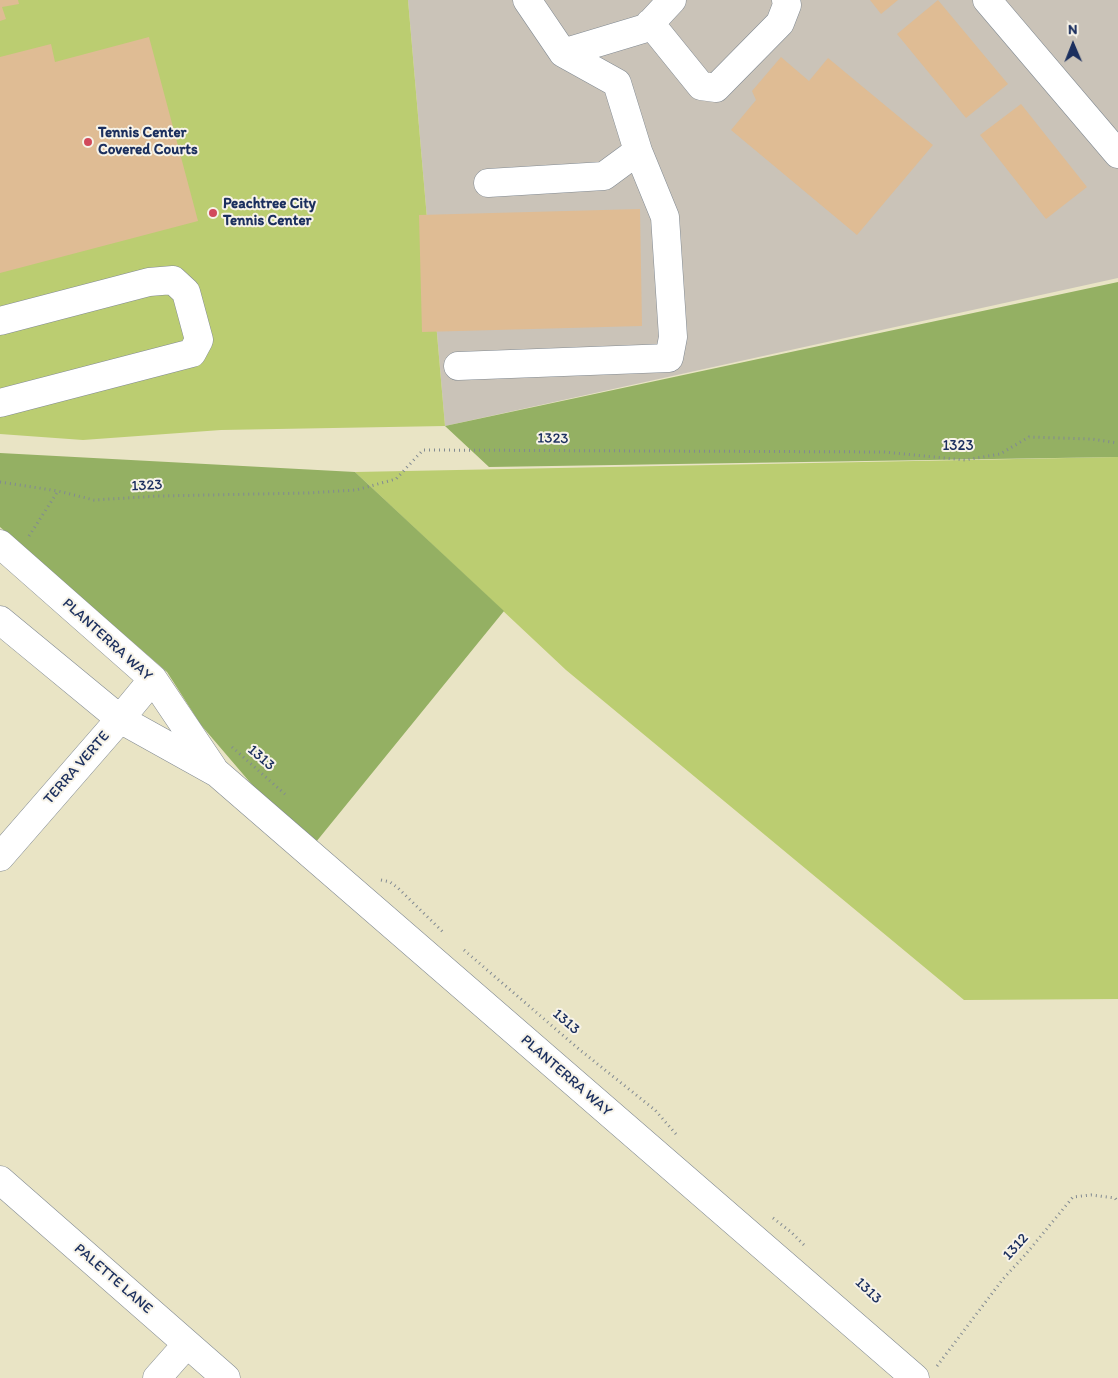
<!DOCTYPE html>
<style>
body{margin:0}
#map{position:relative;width:1118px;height:1378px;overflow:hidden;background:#e9e4c5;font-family:Itim,sans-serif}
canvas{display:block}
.north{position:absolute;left:1048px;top:20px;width:50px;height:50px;-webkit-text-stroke:4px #f7f3e8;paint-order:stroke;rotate:359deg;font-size:14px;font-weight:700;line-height:20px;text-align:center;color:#1b2f5e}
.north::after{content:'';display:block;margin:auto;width:18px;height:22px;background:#1b2f5e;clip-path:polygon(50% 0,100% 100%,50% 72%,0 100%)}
</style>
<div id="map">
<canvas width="1118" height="1378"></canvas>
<div class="north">N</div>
</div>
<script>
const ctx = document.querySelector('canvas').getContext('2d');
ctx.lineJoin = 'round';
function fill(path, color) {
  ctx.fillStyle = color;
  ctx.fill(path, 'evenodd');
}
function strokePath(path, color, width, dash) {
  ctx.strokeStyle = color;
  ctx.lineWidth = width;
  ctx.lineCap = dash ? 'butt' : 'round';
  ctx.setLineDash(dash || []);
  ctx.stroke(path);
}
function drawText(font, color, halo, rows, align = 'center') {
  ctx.font = font + ' Itim,sans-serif';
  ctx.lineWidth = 4;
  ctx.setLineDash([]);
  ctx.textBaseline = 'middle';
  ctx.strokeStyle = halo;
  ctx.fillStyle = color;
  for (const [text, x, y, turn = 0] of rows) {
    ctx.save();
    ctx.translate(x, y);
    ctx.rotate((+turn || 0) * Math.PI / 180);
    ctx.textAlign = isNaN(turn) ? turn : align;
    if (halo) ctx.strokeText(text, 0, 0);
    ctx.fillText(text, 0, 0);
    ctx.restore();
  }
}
const industrial = new Path2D(`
 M 408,0 L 1118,0 L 1118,278 L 445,426 Z`);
const green = new Path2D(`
 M 0,0 L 408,0 L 445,426 L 221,430 L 83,440 L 0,434 Z
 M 1118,457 L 1118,999 L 964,1000 L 566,670 L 355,472 Z`);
const forest = new Path2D(`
 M 1118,282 L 1118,457 L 489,467 L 445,426 Z
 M 0,453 L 355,472 L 504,611 L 316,842 L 254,787 L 201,725 L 167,672 L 0,527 Z`);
const building = new Path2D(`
 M 0,0 L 18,0 L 19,4 L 2,7 L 6,19 L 0,21 Z
 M 870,0 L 898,0 L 881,14 Z
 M 938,0 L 1008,84 L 966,118 L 897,34 Z
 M 149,37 L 198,221 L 0,273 L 0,57 L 51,44 L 55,62 Z
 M 781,57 L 809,81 L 828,58 L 933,145 L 857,235 L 731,130 L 756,100 L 752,91 Z
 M 1021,104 L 1087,187 L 1046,219 L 980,135 Z
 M 640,209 L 642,326 L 422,332 L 419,215 Z`);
const path = new Path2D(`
 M 0,482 L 58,491
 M 29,536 L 58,491 L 94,500 L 159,496 L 308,493 L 356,490 L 396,479 L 423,450 L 884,452 L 965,460 L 1000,454 L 1029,437 L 1091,439 L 1118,443
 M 232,747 L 287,796
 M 381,880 L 390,882 L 398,888 L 444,933
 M 464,950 L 580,1050 L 655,1110 L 676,1134
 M 773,1218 L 791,1232 L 806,1247
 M 937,1366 L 1003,1279 L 1026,1254 L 1073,1197 L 1091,1195 L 1115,1198 L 1118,1202`);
const minor = new Path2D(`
 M 987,0 L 1118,154
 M 650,23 L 701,86 L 716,88 L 780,23 L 787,5 L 786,0
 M 563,53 L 646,28 L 672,0
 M 488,183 L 604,176 L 638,151
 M 0,321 L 149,282 L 173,280 L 186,292 L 199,340 L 192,353 L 0,403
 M 458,366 L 669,358 L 673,337 L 665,217 L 638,151 L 617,83 L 563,53 L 527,0
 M 0,544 L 153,679 L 213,768
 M 0,620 L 120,719 L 217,773 L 915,1378
 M 0,857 L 120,719 L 153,679
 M 0,1180 L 226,1378
 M 157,1378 L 187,1344`);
const markers = [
 [88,142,5,"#d1495b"],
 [213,213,5,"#d1495b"]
];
const poiNames = [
 ["Tennis Center",98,133],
 ["Covered Courts",98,150],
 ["Peachtree City",223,204],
 ["Tennis Center",223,221]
];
const streetNames = [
 ["1323",553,439,1],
 ["1323",958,446],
 ["1323",147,486,-3],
 ["PLANTERRA WAY",107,640,42],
 ["1313",261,758,41],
 ["TERRA VERTE",77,768,-49],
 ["1313",566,1022,41],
 ["PLANTERRA WAY",566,1076,41],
 ["1312",1016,1247,-48],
 ["PALETTE LANE",113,1279,41],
 ["1313",868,1291,44]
];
fill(industrial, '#cac3b8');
fill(green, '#bbcd71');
fill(forest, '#94b063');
fill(building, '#dfbc94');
strokePath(minor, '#828a92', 29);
strokePath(path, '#828a92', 3, [1, 4]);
strokePath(minor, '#fff', 28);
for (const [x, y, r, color] of markers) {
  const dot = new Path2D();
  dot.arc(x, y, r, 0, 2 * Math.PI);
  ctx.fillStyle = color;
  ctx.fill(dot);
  strokePath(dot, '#f7f3e8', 2);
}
drawText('bold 15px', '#1b2f5e', '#f7f3e8', poiNames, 'left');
drawText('15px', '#1b2f5e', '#f7f3e8', streetNames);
</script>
